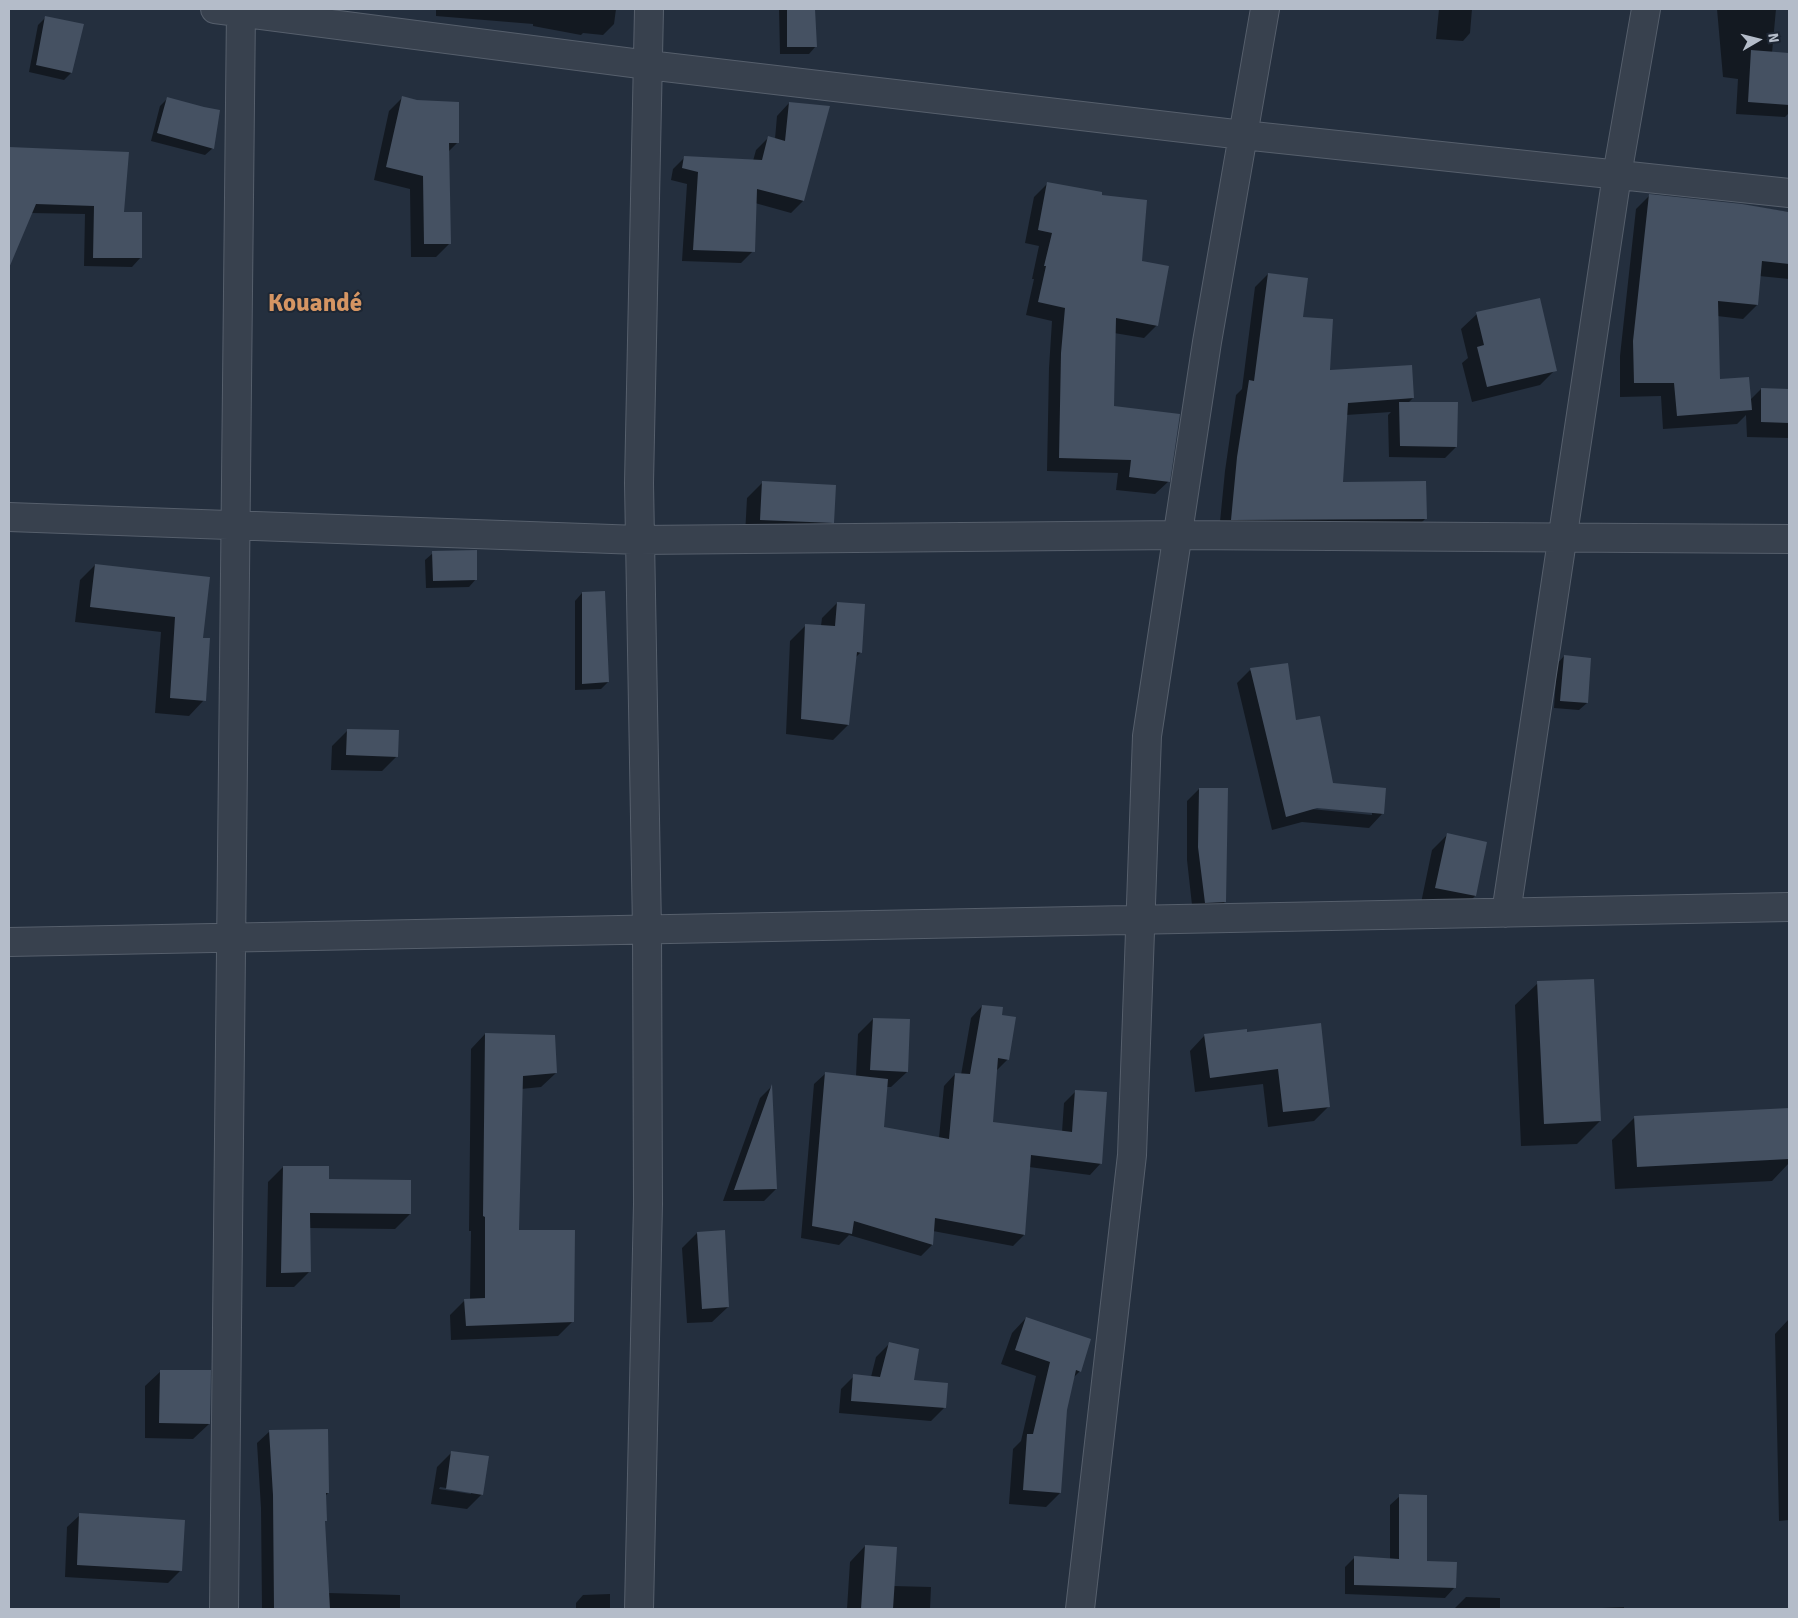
<!DOCTYPE html>
<meta charset="utf-8">
<style>
body{margin:0}
#map{position:relative;width:1798px;height:1618px;overflow:hidden;background:#242f3e;font-family:Signika,sans-serif}
canvas{display:block}
.frame{position:absolute;inset:0;border:10px solid #b4bcc9;pointer-events:none}
.north{position:absolute;left:1733px;top:15px;width:50px;height:50px;-webkit-text-stroke:4px #1d2633;paint-order:stroke;rotate:82deg;font-size:14px;font-weight:700;line-height:20px;text-align:center;color:#b4bcc9}
.north::after{content:'';display:block;margin:auto;width:18px;height:22px;background:#b4bcc9;clip-path:polygon(50% 0,100% 100%,50% 72%,0 100%)}
</style>
<div id="map">
<canvas width="1798" height="1618"></canvas>
<div class="frame"></div>
<div class="north">N</div>
</div>
<script>
const ctx = document.querySelector('canvas').getContext('2d');
ctx.lineJoin = 'round';
function fill(path, color) {
  ctx.fillStyle = color;
  ctx.fill(path, 'evenodd');
}
function strokePath(path, color, width, dash) {
  ctx.strokeStyle = color;
  ctx.lineWidth = width;
  ctx.lineCap = dash ? 'butt' : 'round';
  ctx.setLineDash(dash || []);
  ctx.stroke(path);
}
function drawText(font, color, halo, rows, align = 'center') {
  ctx.font = font + ' Signika,sans-serif';
  ctx.lineWidth = 4;
  ctx.setLineDash([]);
  ctx.textBaseline = 'middle';
  ctx.strokeStyle = halo;
  ctx.fillStyle = color;
  for (const [text, x, y, turn = 0] of rows) {
    ctx.save();
    ctx.translate(x, y);
    ctx.rotate((+turn || 0) * Math.PI / 180);
    ctx.textAlign = isNaN(turn) ? turn : align;
    if (halo) ctx.strokeText(text, 0, 0);
    ctx.fillText(text, 0, 0);
    ctx.restore();
  }
}
const shadow = new Path2D(`
 M 436,9 L 616,9 L 614,24 L 603,35 L 583,33 L 581,35 L 533,26 L 533,24 L 436,16 Z
 M 779,9 L 813,9 L 816,46 L 809,54 L 780,54 Z
 M 1439,9 L 1472,9 L 1470,33 L 1463,41 L 1436,39 Z
 M 1717,9 L 1776,9 L 1772,53 L 1789,54 L 1789,113 L 1785,117 L 1736,114 L 1738,79 L 1723,77 Z
 M 45,18 L 82,25 L 71,73 L 64,80 L 29,72 L 38,25 Z
 M 403,97 L 457,143 L 448,152 L 449,244 L 436,257 L 411,257 L 410,189 L 374,180 L 389,111 Z
 M 167,99 L 213,148 L 205,155 L 151,141 L 160,106 Z
 M 789,103 L 829,107 L 803,201 L 791,213 L 755,203 L 753,251 L 741,263 L 682,261 L 687,184 L 671,180 L 673,169 L 685,157 L 753,161 L 756,150 L 768,138 L 775,139 L 777,116 Z
 M 21,158 L 123,214 L 141,257 L 132,267 L 84,266 L 85,214 L 31,213 L 14,241 L 9,239 L 9,187 Z
 M 1047,184 L 1100,197 L 1141,262 L 1157,325 L 1144,338 L 1114,333 L 1112,407 L 1169,481 L 1155,494 L 1116,490 L 1118,473 L 1047,471 L 1049,368 L 1052,321 L 1026,315 L 1034,279 L 1032,279 L 1039,246 L 1025,243 L 1034,197 Z
 M 1650,195 L 1742,205 L 1789,212 L 1789,279 L 1759,276 L 1757,305 L 1743,319 L 1717,316 L 1718,380 L 1750,400 L 1761,389 L 1789,390 L 1789,438 L 1747,437 L 1746,415 L 1737,424 L 1663,429 L 1661,396 L 1620,397 L 1620,356 L 1636,209 Z
 M 1268,274 L 1301,318 L 1328,372 L 1413,398 L 1408,403 L 1456,447 L 1445,458 L 1389,457 L 1388,415 L 1391,412 L 1346,415 L 1342,483 L 1426,518 L 1413,531 L 1219,532 L 1225,471 L 1236,395 L 1242,389 L 1255,287 Z
 M 1477,314 L 1555,370 L 1540,385 L 1472,402 L 1462,363 L 1468,358 L 1461,329 Z
 M 762,483 L 833,522 L 818,537 L 745,535 L 747,498 Z
 M 433,553 L 476,579 L 469,587 L 426,588 L 425,560 Z
 M 95,565 L 209,578 L 202,639 L 204,700 L 189,716 L 155,713 L 161,632 L 75,622 L 80,580 Z
 M 582,593 L 608,682 L 601,689 L 575,690 L 575,601 Z
 M 837,603 L 861,652 L 855,658 L 848,725 L 833,740 L 786,734 L 790,641 L 805,626 L 821,626 L 822,618 Z
 M 1564,656 L 1587,703 L 1579,710 L 1554,708 L 1557,664 Z
 M 1250,670 L 1295,721 L 1332,784 L 1382,814 L 1369,828 L 1302,822 L 1272,830 L 1237,683 ZM 1311,807 L 1372,812 L 1372,815 L 1311,809 Z
 M 347,731 L 397,756 L 382,771 L 331,770 L 332,746 Z
 M 1199,789 L 1225,902 L 1212,914 L 1193,914 L 1187,860 L 1187,801 Z
 M 1447,835 L 1486,843 L 1475,896 L 1460,911 L 1421,903 L 1432,850 Z
 M 1538,983 L 1600,1121 L 1577,1144 L 1521,1146 L 1515,1005 Z
 M 982,1006 L 1001,1016 L 1008,1059 L 996,1071 L 992,1123 L 1062,1132 L 1064,1103 L 1076,1091 L 1101,1163 L 1090,1175 L 1029,1167 L 1024,1235 L 1013,1246 L 933,1231 L 932,1245 L 921,1256 L 849,1235 L 839,1245 L 801,1238 L 814,1084 L 826,1073 L 856,1076 L 858,1034 L 873,1019 L 907,1072 L 891,1087 L 886,1087 L 882,1128 L 939,1138 L 944,1086 L 955,1074 L 961,1075 L 971,1018 Z
 M 1246,1033 L 1329,1106 L 1314,1121 L 1268,1127 L 1263,1084 L 1195,1092 L 1190,1051 L 1205,1035 Z
 M 485,1034 L 556,1073 L 541,1087 L 521,1089 L 517,1231 L 573,1321 L 558,1336 L 451,1340 L 450,1315 L 465,1300 L 470,1300 L 471,1231 L 469,1231 L 471,1049 Z
 M 771,1087 L 776,1189 L 764,1201 L 723,1201 L 760,1098 Z
 M 1789,1109 L 1789,1163 L 1772,1181 L 1615,1189 L 1612,1140 L 1635,1117 Z
 M 283,1167 L 328,1181 L 410,1214 L 395,1229 L 309,1228 L 309,1272 L 294,1287 L 266,1287 L 268,1182 Z
 M 697,1233 L 728,1307 L 712,1322 L 687,1323 L 682,1248 Z
 M 1026,1318 L 1080,1371 L 1073,1378 L 1066,1410 L 1060,1493 L 1046,1507 L 1009,1504 L 1013,1449 L 1021,1441 L 1036,1376 L 1001,1364 L 1012,1333 Z
 M 1789,1319 L 1789,1520 L 1779,1521 L 1775,1334 Z
 M 889,1344 L 913,1381 L 944,1408 L 931,1421 L 839,1413 L 841,1389 L 854,1376 L 871,1377 L 876,1357 Z
 M 161,1371 L 209,1424 L 193,1439 L 145,1438 L 145,1386 Z
 M 270,1431 L 328,1493 L 325,1496 L 326,1520 L 324,1523 L 328,1593 L 400,1595 L 400,1609 L 262,1609 L 261,1508 L 257,1443 Z
 M 452,1452 L 482,1494 L 467,1509 L 431,1504 L 437,1467 ZM 440,1487 L 471,1492 L 471,1494 L 439,1489 Z
 M 1400,1496 L 1426,1562 L 1455,1563 L 1454,1588 L 1445,1598 L 1345,1594 L 1345,1567 L 1355,1557 L 1390,1559 L 1390,1505 Z
 M 80,1515 L 180,1571 L 168,1583 L 65,1577 L 67,1527 Z
 M 865,1546 L 893,1586 L 931,1587 L 930,1609 L 847,1609 L 850,1562 Z
 M 610,1594 L 610,1609 L 576,1609 L 576,1603 L 583,1595 Z
 M 1466,1597 L 1500,1598 L 1500,1609 L 1454,1609 Z
 M 1624,1607 L 1624,1609 L 1580,1609 Z`);
const building = new Path2D(`
 M 787,9 L 815,9 L 817,47 L 787,47 Z
 M 45,16 L 84,24 L 72,73 L 36,65 Z
 M 1751,50 L 1789,53 L 1789,105 L 1748,102 Z
 M 402,96 L 417,100 L 459,102 L 459,143 L 449,143 L 451,244 L 424,244 L 423,176 L 386,167 Z
 M 167,97 L 204,107 L 220,110 L 214,149 L 157,133 Z
 M 789,102 L 830,106 L 804,201 L 757,189 L 755,252 L 693,250 L 698,172 L 682,168 L 684,156 L 762,160 L 768,136 L 785,141 Z
 M 9,147 L 129,152 L 124,212 L 142,212 L 142,258 L 93,258 L 94,206 L 36,204 L 9,268 Z
 M 1047,182 L 1102,192 L 1102,195 L 1147,200 L 1142,261 L 1169,266 L 1158,326 L 1116,318 L 1114,406 L 1180,414 L 1170,482 L 1129,477 L 1131,460 L 1059,458 L 1061,353 L 1065,308 L 1038,302 L 1046,266 L 1044,266 L 1052,233 L 1038,230 Z
 M 1649,194 L 1742,204 L 1789,212 L 1789,264 L 1762,261 L 1758,305 L 1718,301 L 1720,379 L 1749,377 L 1752,410 L 1677,416 L 1674,383 L 1634,383 L 1633,341 Z
 M 1268,273 L 1308,278 L 1303,317 L 1333,319 L 1330,370 L 1412,365 L 1414,398 L 1348,403 L 1343,482 L 1426,481 L 1427,519 L 1231,520 L 1237,457 L 1249,380 L 1254,381 Z
 M 1540,298 L 1557,371 L 1487,387 L 1477,347 L 1484,345 L 1476,312 Z
 M 1761,388 L 1789,389 L 1789,423 L 1761,422 Z
 M 1399,402 L 1458,402 L 1457,447 L 1400,446 Z
 M 762,481 L 836,485 L 834,523 L 760,520 Z
 M 477,550 L 477,580 L 433,581 L 432,551 Z
 M 95,564 L 210,577 L 203,638 L 210,638 L 206,701 L 170,698 L 175,617 L 90,607 Z
 M 605,591 L 609,682 L 582,684 L 582,592 Z
 M 837,602 L 865,604 L 862,653 L 857,652 L 849,725 L 801,719 L 805,624 L 835,626 Z
 M 1564,655 L 1591,658 L 1588,703 L 1560,701 Z
 M 1288,663 L 1296,720 L 1320,716 L 1333,783 L 1386,788 L 1384,814 L 1317,808 L 1286,817 L 1250,668 Z
 M 347,729 L 399,730 L 398,757 L 346,755 Z
 M 1199,788 L 1228,788 L 1226,902 L 1205,903 L 1198,847 Z
 M 1447,833 L 1487,842 L 1476,896 L 1435,888 Z
 M 1594,979 L 1601,1121 L 1544,1124 L 1537,981 Z
 M 982,1005 L 1003,1007 L 1002,1015 L 1016,1017 L 1009,1060 L 998,1058 L 993,1122 L 1072,1132 L 1075,1090 L 1107,1092 L 1102,1164 L 1031,1155 L 1025,1235 L 935,1218 L 933,1245 L 854,1221 L 852,1234 L 812,1226 L 825,1072 L 888,1079 L 884,1127 L 949,1139 L 955,1073 L 970,1074 Z
 M 873,1018 L 910,1019 L 908,1072 L 870,1070 Z
 M 1321,1023 L 1330,1107 L 1283,1112 L 1278,1069 L 1210,1078 L 1204,1034 L 1247,1029 L 1247,1032 Z
 M 485,1033 L 555,1035 L 557,1073 L 523,1076 L 519,1230 L 575,1230 L 574,1322 L 466,1326 L 464,1299 L 485,1298 L 485,1217 L 483,1216 Z
 M 772,1084 L 777,1189 L 734,1190 Z
 M 1789,1108 L 1789,1159 L 1637,1167 L 1634,1116 Z
 M 283,1166 L 329,1166 L 329,1179 L 411,1180 L 411,1214 L 310,1213 L 311,1272 L 281,1273 Z
 M 725,1230 L 729,1307 L 702,1309 L 697,1232 Z
 M 1026,1317 L 1091,1339 L 1081,1372 L 1076,1370 L 1067,1410 L 1061,1493 L 1023,1490 L 1027,1434 L 1033,1434 L 1050,1362 L 1015,1350 Z
 M 889,1342 L 919,1349 L 914,1380 L 948,1383 L 946,1408 L 851,1401 L 853,1374 L 880,1377 Z
 M 160,1370 L 211,1370 L 210,1424 L 159,1423 Z
 M 328,1429 L 329,1493 L 326,1493 L 327,1521 L 325,1521 L 330,1609 L 274,1609 L 273,1495 L 269,1430 Z
 M 451,1451 L 489,1456 L 483,1495 L 446,1489 Z
 M 1399,1494 L 1427,1495 L 1427,1561 L 1457,1562 L 1456,1588 L 1354,1585 L 1354,1556 L 1399,1559 Z
 M 79,1513 L 185,1520 L 182,1571 L 77,1565 Z
 M 865,1545 L 897,1547 L 893,1609 L 861,1609 Z`);
const minor = new Path2D(`
 M 215,9 L 648,65 L 1243,135 L 1789,193
 M 9,517 L 639,540 L 1178,535 L 1789,539
 M 1506,913 L 1617,175 L 1646,9
 M 9,942 L 1789,907
 M 224,1609 L 241,9
 M 639,1609 L 648,1204 L 647,930 L 639,483 L 649,9
 M 1080,1609 L 1132,1155 L 1147,736 L 1207,342 L 1265,9`);
const townNames = [
 ["Kouandé",315,304]
];
fill(shadow, '#0007');
fill(building, '#455162');
strokePath(minor, '#565f6c', 30);
strokePath(minor, '#38414e', 28);
drawText('bold 25px', '#d59563', '#1d2633', townNames);
</script>
